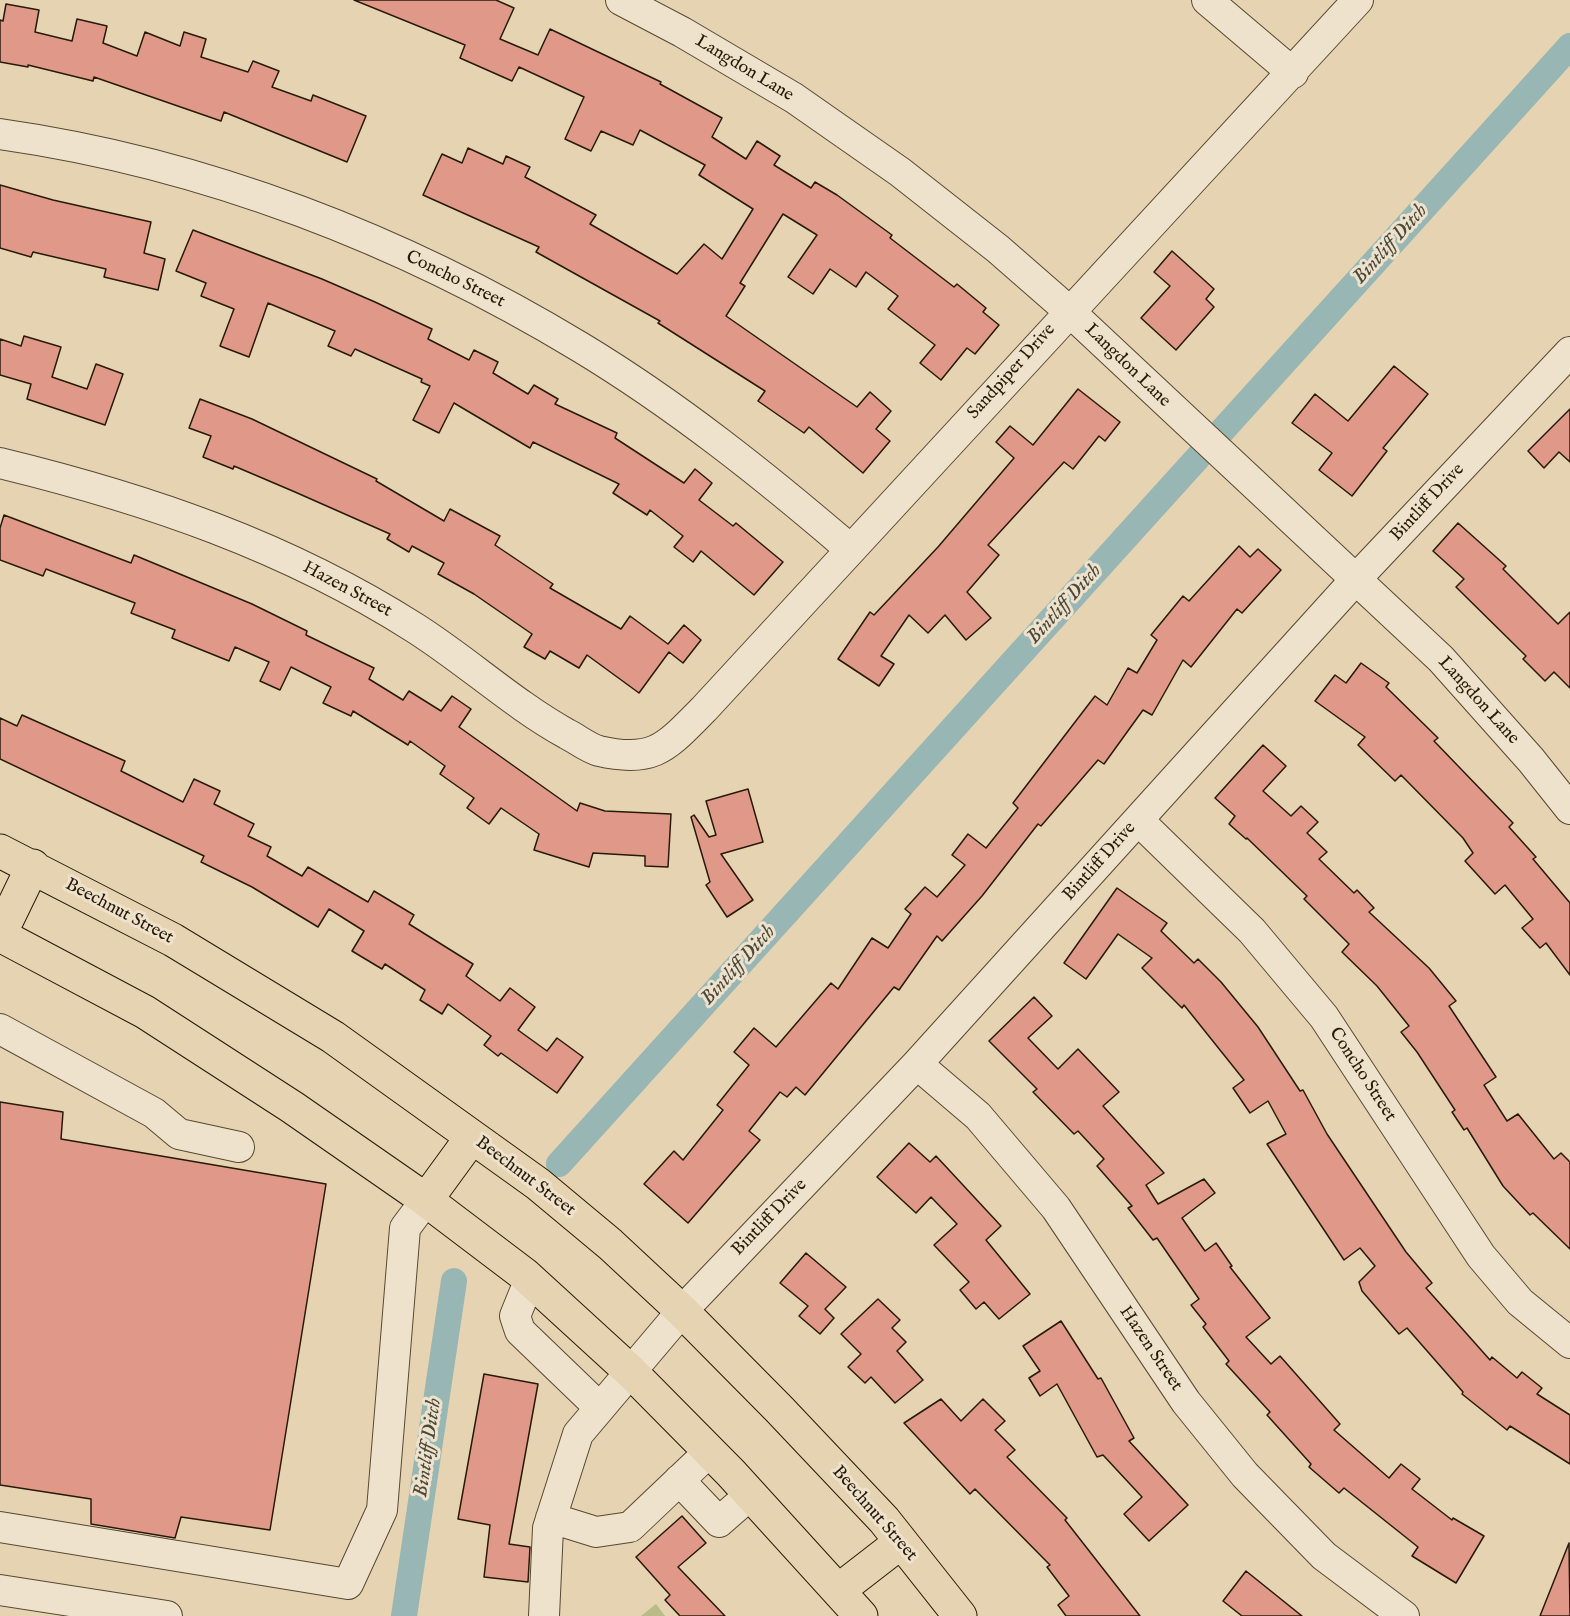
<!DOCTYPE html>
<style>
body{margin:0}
canvas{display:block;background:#e5d3b1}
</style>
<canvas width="1570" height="1616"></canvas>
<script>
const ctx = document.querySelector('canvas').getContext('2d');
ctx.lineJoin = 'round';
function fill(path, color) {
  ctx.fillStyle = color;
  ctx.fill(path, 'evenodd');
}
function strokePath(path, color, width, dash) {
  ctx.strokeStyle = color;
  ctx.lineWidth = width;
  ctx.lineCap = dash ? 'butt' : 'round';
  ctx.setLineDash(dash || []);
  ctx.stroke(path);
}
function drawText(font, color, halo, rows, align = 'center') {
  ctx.font = font + ' "IM FELL English",serif';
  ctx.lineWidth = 6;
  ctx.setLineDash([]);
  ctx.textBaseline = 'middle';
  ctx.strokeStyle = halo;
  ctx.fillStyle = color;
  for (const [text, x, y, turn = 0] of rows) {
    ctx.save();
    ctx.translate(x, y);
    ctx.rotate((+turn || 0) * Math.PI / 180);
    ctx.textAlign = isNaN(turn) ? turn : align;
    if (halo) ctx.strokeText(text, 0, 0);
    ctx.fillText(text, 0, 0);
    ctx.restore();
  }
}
const green = new Path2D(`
 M 656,1604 L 665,1616 L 641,1616 Z`);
const canal = new Path2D(`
 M 559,1164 L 1570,46
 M 404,1616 L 454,1281`);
const building = new Path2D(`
 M 354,0 L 496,0 L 514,8 L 500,39 L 538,55 L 550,29 L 661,82 L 660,84 L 722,118 L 712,137 L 746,159 L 757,141 L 780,156 L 774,165 L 811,188 L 815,182 L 837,195 L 892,235 L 890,238 L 954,287 L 957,284 L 986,308 L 983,312 L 999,325 L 975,354 L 967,348 L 941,380 L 920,363 L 935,345 L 888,309 L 898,296 L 866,272 L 856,287 L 830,269 L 813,294 L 788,277 L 817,235 L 783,214 L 740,283 L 745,286 L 726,316 L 857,407 L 870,392 L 891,411 L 876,429 L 890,441 L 863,473 L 809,427 L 804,433 L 758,401 L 765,391 L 658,323 L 660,321 L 536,252 L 539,247 L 423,195 L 442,154 L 462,163 L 468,148 L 503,164 L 506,156 L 530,167 L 525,177 L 596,215 L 590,224 L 677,274 L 704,244 L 722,259 L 753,209 L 699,175 L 705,165 L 640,130 L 633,145 L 601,131 L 591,151 L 565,139 L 584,97 L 519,67 L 512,81 L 460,58 L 465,45 Z
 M 6,4 L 39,10 L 35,32 L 72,41 L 77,19 L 107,26 L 103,43 L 137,56 L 145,32 L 180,46 L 184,32 L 206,39 L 201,57 L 248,72 L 253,61 L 279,71 L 272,87 L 311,101 L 313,95 L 366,116 L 347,162 L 224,112 L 221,121 L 94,77 L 93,81 L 28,65 L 28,67 L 0,62 L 0,20 L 3,21 Z
 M 0,185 L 53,200 L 151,222 L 144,253 L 165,259 L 158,290 L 104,277 L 106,269 L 33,252 L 31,257 L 0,248 Z
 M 193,230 L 322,279 L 375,302 L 432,329 L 428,339 L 469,360 L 474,350 L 498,362 L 493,373 L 528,394 L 534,385 L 558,399 L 555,404 L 617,433 L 615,438 L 684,483 L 695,469 L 712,483 L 699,500 L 733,526 L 736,523 L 783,562 L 754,595 L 701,551 L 693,562 L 674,547 L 683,536 L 650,510 L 647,515 L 613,493 L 619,484 L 533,442 L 530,448 L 454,403 L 439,433 L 413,420 L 430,386 L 421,382 L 422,379 L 355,349 L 351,356 L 328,346 L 335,331 L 268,303 L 249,357 L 220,346 L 234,309 L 201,296 L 206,283 L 176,271 Z
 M 1172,251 L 1214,289 L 1206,299 L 1214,307 L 1176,350 L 1141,318 L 1170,286 L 1154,272 Z
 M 24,336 L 61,347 L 52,377 L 87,389 L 96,364 L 123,374 L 105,425 L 27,399 L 31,384 L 0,375 L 0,339 L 21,346 Z
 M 1394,366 L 1428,394 L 1383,448 L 1387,451 L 1352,496 L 1319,470 L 1332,453 L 1292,423 L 1315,394 L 1348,421 Z
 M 1078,389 L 1120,422 L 1105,441 L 1099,436 L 1073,469 L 1064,462 L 988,545 L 999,555 L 967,592 L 991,618 L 966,640 L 945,615 L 928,633 L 909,615 L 881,656 L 894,664 L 879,686 L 838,659 L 870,612 L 874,615 L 938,547 L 1014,458 L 996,442 L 1010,426 L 1033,445 Z
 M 200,399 L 252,419 L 377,479 L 376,481 L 444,521 L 450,509 L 500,536 L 495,545 L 553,584 L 550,588 L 621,629 L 630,616 L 668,644 L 684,625 L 701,640 L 683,663 L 669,652 L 639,693 L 587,655 L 579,668 L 550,651 L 545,659 L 524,647 L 532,634 L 474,594 L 438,574 L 444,563 L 412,546 L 409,552 L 387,539 L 390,534 L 295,492 L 234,466 L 233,469 L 203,457 L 211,436 L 189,428 Z
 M 1570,409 L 1570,462 L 1559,452 L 1544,468 L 1528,451 Z
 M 4,515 L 131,563 L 134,555 L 252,604 L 307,631 L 306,635 L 374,668 L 369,679 L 403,700 L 409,691 L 441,711 L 452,696 L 471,709 L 459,727 L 577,811 L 580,803 L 605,811 L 671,814 L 668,867 L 645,866 L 645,856 L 593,853 L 589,867 L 534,850 L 539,834 L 501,808 L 489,824 L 467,808 L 474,798 L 440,774 L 445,766 L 410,741 L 408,745 L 353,711 L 351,716 L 323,703 L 331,687 L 291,667 L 280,690 L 260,681 L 269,662 L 235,647 L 229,661 L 172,638 L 175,630 L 131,613 L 135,603 L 46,569 L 43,576 L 0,560 L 0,528 Z
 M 1458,523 L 1506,566 L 1503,569 L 1558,624 L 1570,612 L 1570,688 L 1554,672 L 1545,681 L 1523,659 L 1526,656 L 1456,587 L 1464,579 L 1433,551 Z
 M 1239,546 L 1250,557 L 1258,549 L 1281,570 L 1242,613 L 1237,609 L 1191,667 L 1183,660 L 1152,715 L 1143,710 L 1104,764 L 1098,760 L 1041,826 L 1038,824 L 982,896 L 942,941 L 937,936 L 899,990 L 894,987 L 805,1095 L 796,1087 L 787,1097 L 780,1092 L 749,1131 L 760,1140 L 688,1223 L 644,1184 L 674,1151 L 683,1160 L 723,1110 L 717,1105 L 749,1065 L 734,1052 L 754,1028 L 776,1047 L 831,983 L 838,989 L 872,938 L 888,948 L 911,914 L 905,909 L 925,887 L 937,897 L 965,865 L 952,855 L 968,834 L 986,848 L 1018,808 L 1013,803 L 1095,696 L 1107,705 L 1128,668 L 1137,673 L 1157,640 L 1151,635 L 1183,596 L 1189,601 Z
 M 1361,663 L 1389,683 L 1386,687 L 1438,738 L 1434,741 L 1513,823 L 1509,827 L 1536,857 L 1533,859 L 1570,903 L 1570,975 L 1546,943 L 1540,948 L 1522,928 L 1533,919 L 1505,885 L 1495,894 L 1465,861 L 1473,853 L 1463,838 L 1401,775 L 1395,781 L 1358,745 L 1365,737 L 1315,701 L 1335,675 L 1346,683 Z
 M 22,715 L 125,761 L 121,771 L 183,802 L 194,779 L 220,791 L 214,804 L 254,824 L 248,836 L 271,847 L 267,856 L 302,876 L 308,867 L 368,902 L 374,891 L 414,915 L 409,924 L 473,964 L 466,976 L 500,1001 L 510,988 L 535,1007 L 518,1030 L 547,1051 L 557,1038 L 583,1057 L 557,1093 L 501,1053 L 498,1056 L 484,1045 L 491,1036 L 448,1004 L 442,1014 L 420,1000 L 425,990 L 385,964 L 382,969 L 352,951 L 364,931 L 329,909 L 318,927 L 252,887 L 201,862 L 204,856 L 0,759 L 0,718 L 17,726 Z
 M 1263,745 L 1286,766 L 1263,791 L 1291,816 L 1301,806 L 1318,822 L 1307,833 L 1327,852 L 1319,859 L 1354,893 L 1357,890 L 1374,908 L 1369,912 L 1429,968 L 1456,1001 L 1449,1006 L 1496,1077 L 1484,1085 L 1507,1121 L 1518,1114 L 1554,1159 L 1561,1153 L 1570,1162 L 1570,1249 L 1533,1213 L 1530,1215 L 1503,1186 L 1467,1128 L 1464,1130 L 1452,1112 L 1455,1110 L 1417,1052 L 1401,1032 L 1409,1026 L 1377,986 L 1342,952 L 1349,944 L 1304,899 L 1307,896 L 1247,838 L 1246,839 L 1229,824 L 1235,816 L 1215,798 Z
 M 748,789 L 763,842 L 721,854 L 753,900 L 727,917 L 706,885 L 710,882 L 691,817 L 694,815 L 709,837 L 716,835 L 706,801 Z
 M 1117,888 L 1167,923 L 1161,931 L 1194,963 L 1198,959 L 1221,982 L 1258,1027 L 1300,1091 L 1303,1090 L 1327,1134 L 1406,1252 L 1432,1283 L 1426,1288 L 1490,1360 L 1492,1357 L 1517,1378 L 1522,1372 L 1542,1388 L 1537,1394 L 1570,1415 L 1570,1464 L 1510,1426 L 1507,1430 L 1462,1394 L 1463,1392 L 1407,1328 L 1399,1334 L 1362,1291 L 1359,1282 L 1375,1266 L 1360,1248 L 1344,1260 L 1267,1144 L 1286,1134 L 1268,1101 L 1250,1113 L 1233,1088 L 1244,1080 L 1184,1005 L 1182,1008 L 1142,968 L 1152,958 L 1118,934 L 1086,979 L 1064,963 Z
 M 1034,997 L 1052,1016 L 1028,1038 L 1058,1069 L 1078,1049 L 1119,1092 L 1103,1106 L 1164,1173 L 1146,1185 L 1158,1204 L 1204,1179 L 1215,1193 L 1182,1218 L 1205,1251 L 1216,1243 L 1232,1266 L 1230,1267 L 1270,1318 L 1246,1337 L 1271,1364 L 1280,1356 L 1340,1424 L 1334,1430 L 1389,1478 L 1401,1464 L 1420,1479 L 1412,1489 L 1452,1520 L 1453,1518 L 1484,1536 L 1456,1583 L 1412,1556 L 1418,1547 L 1344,1488 L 1339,1493 L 1309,1467 L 1311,1464 L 1267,1415 L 1270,1412 L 1226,1364 L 1229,1361 L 1203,1327 L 1206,1324 L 1191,1305 L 1199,1299 L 1157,1238 L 1153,1240 L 1128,1208 L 1132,1206 L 1097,1166 L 1104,1159 L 1078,1131 L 1074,1134 L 1033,1092 L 1037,1089 L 989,1041 Z
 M 0,1102 L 63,1112 L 61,1139 L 326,1184 L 270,1530 L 181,1517 L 175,1538 L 91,1524 L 91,1499 L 0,1485 Z
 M 909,1143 L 930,1162 L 936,1156 L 1001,1226 L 986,1240 L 1030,1294 L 999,1319 L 984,1302 L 976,1309 L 960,1290 L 969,1282 L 934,1245 L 957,1224 L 931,1197 L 916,1213 L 877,1177 Z
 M 806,1253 L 846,1287 L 825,1309 L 834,1318 L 820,1334 L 799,1316 L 808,1306 L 780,1283 Z
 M 878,1299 L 900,1320 L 892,1328 L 906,1342 L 897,1351 L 923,1380 L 895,1403 L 871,1377 L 865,1383 L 848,1367 L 861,1354 L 841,1334 Z
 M 1061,1321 L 1098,1379 L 1101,1378 L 1134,1438 L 1129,1441 L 1188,1505 L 1149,1541 L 1124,1514 L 1142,1497 L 1103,1455 L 1097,1457 L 1057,1384 L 1040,1396 L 1029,1378 L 1040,1371 L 1023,1346 Z
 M 484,1374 L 538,1384 L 509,1544 L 530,1547 L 528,1582 L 484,1577 L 490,1525 L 458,1519 Z
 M 941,1399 L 961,1421 L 983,1399 L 1005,1421 L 995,1430 L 1015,1450 L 1007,1457 L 1067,1518 L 1065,1520 L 1140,1616 L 1066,1616 L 1058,1605 L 1069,1596 L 1047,1567 L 1050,1565 L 975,1489 L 970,1494 L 904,1423 Z
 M 682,1516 L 706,1543 L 678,1567 L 725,1616 L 680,1616 L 665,1600 L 670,1595 L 636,1557 Z
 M 1569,1543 L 1570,1616 L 1540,1616 Z
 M 1246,1571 L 1302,1616 L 1242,1616 L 1223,1601 Z`);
const minor = new Path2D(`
 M 621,0 L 682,32 L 794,98 L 900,172 L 998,249 L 1069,311 L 1441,659 L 1531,760 L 1570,809
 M 1207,0 L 1293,73
 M 0,134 C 205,163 403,240 580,347 C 676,405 765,476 850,549
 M 0,463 C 148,499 286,546 415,628 C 467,661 513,704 567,734 C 577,739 588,748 599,751 C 655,764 667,746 704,709 L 1358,0
 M 1138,820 L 1252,931 L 1324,1017 L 1481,1256 L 1520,1302 L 1570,1343
 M 0,1029 L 154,1113 L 179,1134 L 239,1147
 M 917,1064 L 978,1116 L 1056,1208 L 1186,1402 L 1245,1475 L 1324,1556 L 1404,1616
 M 530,1279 L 515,1316 L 520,1331 L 600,1408
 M 679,1480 L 719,1522 L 751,1494
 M 551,1518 L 596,1532 L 630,1527 L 710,1451
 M 0,1527 L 348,1584 L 382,1510 L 405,1228 L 426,1200
 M 0,1590 L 167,1616
 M 544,1616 L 548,1528 L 578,1434 L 682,1311 L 917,1064 L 1356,579 L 1570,352`);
const major = new Path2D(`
 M 0,851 L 173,940 L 333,1037 L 538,1184 L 610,1244 L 682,1311 L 779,1409 L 884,1520 L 960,1616
 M 0,934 L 33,866
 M 0,935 L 145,1012 L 292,1107 L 426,1200 L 525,1275 L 631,1372 L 731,1473 L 861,1616
 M 426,1200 L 472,1137
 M 839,1590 L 901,1542`);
const streetNames = [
 ["Langdon Lane",744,69,31],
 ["Concho Street",455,280,26],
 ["Langdon Lane",1127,366,44],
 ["Sandpiper Drive",1012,372,-48],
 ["Bintliff Drive",1428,503,-47],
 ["Hazen Street",347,590,28],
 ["Langdon Lane",1478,701,48],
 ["Bintliff Drive",1100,862,-48],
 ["Beechnut Street",119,912,28],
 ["Concho Street",1362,1075,57],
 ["Beechnut Street",525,1177,37],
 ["Bintliff Drive",770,1218,-46],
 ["Hazen Street",1150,1349,56],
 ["Beechnut Street",874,1514,49]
];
const waterNames = [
 ["Bintliff Ditch",1391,245,-48],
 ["Bintliff Ditch",1065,605,-48],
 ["Bintliff Ditch",739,966,-48],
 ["Bintliff Ditch",429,1448,-82]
];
fill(green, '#b9bb88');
strokePath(canal, '#98b6b3', 26);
fill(building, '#e09988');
strokePath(building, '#281a08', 1.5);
strokePath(minor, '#574832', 32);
strokePath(major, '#281a08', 35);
strokePath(minor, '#eee2cc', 30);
strokePath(major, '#e5d3b1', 33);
drawText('18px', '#281a08', '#eee2cc', streetNames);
drawText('italic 20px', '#4a493b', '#eee2cc', waterNames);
</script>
